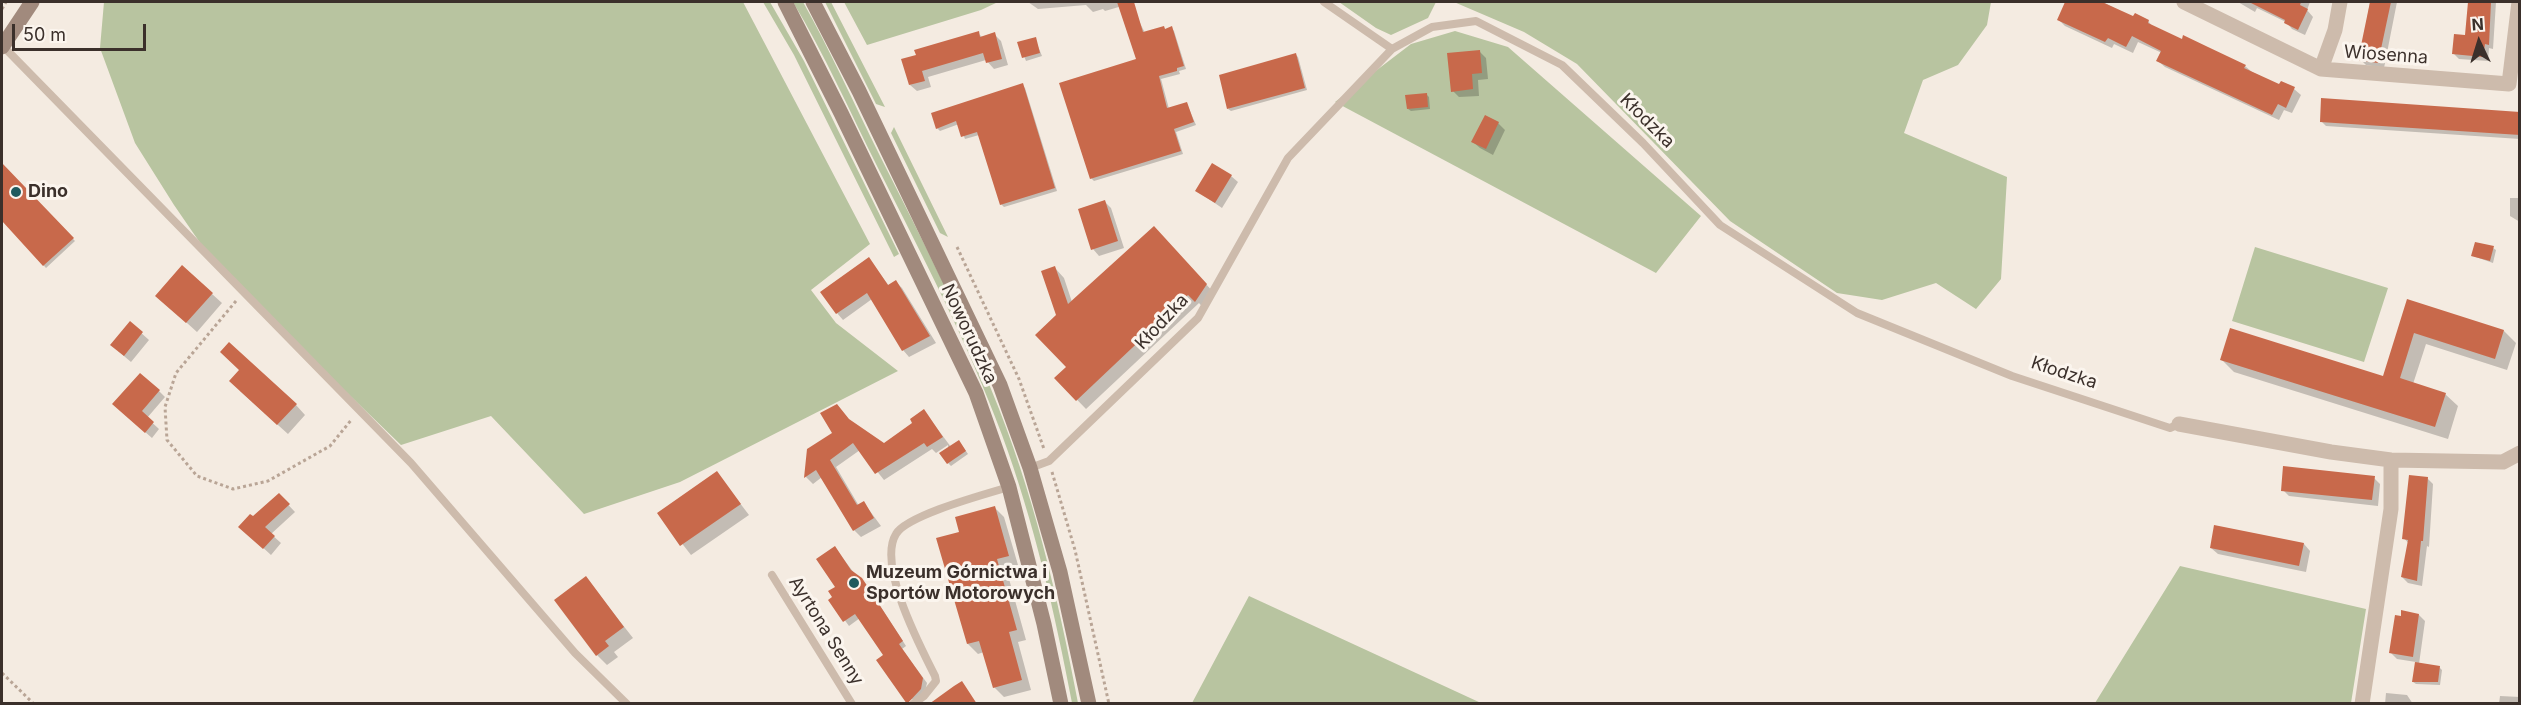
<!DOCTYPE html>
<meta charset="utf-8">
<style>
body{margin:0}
#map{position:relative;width:2521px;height:705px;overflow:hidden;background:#f4ebe1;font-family:Inter,sans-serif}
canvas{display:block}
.frame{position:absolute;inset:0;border:3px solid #3b302b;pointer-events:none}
.north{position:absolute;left:2449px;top:12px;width:60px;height:60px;-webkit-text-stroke:4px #fbf5ee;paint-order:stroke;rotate:356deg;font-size:16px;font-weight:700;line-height:24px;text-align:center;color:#3b302b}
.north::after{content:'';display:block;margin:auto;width:21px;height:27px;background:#3b302b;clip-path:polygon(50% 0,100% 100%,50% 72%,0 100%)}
.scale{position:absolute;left:12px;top:24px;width:134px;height:27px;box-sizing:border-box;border:3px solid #3b302b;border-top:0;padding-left:8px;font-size:18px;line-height:21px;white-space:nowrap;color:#3b302b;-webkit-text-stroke:4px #fbf5ee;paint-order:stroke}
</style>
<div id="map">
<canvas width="2521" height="705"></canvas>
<div class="frame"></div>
<div class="north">N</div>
<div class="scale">50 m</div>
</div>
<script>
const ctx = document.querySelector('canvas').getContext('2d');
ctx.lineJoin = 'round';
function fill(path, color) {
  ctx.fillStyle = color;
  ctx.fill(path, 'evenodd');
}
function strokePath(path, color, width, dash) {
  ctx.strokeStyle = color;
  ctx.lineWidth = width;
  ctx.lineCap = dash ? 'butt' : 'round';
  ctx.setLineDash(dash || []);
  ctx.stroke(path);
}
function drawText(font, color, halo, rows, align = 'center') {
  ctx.font = font + ' Inter,sans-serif';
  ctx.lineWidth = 6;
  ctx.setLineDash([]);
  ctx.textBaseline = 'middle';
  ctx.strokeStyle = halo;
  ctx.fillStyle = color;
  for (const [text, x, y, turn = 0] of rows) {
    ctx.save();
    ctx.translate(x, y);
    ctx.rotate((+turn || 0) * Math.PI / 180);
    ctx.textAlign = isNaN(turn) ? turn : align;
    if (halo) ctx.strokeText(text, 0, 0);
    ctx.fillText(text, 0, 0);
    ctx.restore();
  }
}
const green = new Path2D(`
 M 104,2 L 743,2 L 870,244 L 811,290 L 836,323 L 898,371 L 680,482 L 584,514 L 491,416 L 401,445 L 216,266 L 174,205 L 135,143 L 100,48 Z
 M 763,2 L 770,2 L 804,61 L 899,254 L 894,257 L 794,55 Z
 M 793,2 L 803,2 C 831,52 854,104 880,156 C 918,232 959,310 991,389 C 1033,490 1058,597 1078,703 L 1072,703 C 1055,613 1034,522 1002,435 C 968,343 922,255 878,168 C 850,112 825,55 793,2 Z
 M 825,2 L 831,2 L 885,107 L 876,104 Z
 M 844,2 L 998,2 L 981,10 L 867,45 Z
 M 1339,2 L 1436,2 L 1428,18 L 1391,35 L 1376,28 Z
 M 1454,2 L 1991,2 L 1987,25 L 1958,65 L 1923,80 L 1904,133 L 2007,177 L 2001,279 L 1976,309 L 1936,283 L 1882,300 L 1837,293 L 1730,221 L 1577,64 L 1524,32 Z
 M 1455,31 L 1508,47 L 1701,216 L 1656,273 L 1335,102 L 1411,44 Z
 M 894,127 L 948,237 L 940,233 L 891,133 Z
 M 2255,247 L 2388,288 L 2364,362 L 2232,321 Z
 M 2180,566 L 2366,609 L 2351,703 L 2095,703 Z
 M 1249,596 L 1481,703 L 1192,703 Z`);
const shadow = new Path2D(`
 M 1028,2 L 1136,2 L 1105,11 L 1103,9 L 1093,12 L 1086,5 L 1038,9 Z
 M 2068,2 L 2103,2 L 2134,18 L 2148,21 L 2154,28 L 2245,66 L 2252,72 L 2280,86 L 2294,89 L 2301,95 L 2292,113 L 2284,110 L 2279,120 L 2165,67 L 2158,61 L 2162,53 L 2138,42 L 2133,53 L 2114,44 L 2112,48 L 2065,26 L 2059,20 Z
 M 2238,2 L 2310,2 L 2307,10 L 2313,17 L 2305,35 L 2292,29 L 2286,22 L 2257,8 L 2255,12 Z
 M 2370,2 L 2397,2 L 2384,68 L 2366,65 L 2360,59 Z
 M 2470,2 L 2500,2 L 2496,2 L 2493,49 L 2489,48 L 2488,61 L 2459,59 L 2454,54 L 2466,37 Z
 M 1137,17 L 1145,33 L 1163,27 L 1166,30 L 1171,28 L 1174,31 L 1186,69 L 1179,71 L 1180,74 L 1161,79 L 1169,109 L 1187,104 L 1196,125 L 1176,132 L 1183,154 L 1094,181 L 1091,178 L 1137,60 Z
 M 978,33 L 983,38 L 994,34 L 1001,41 L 1008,65 L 994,69 L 986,60 L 928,77 L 931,87 L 917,91 L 910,85 L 918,56 Z
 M 1035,39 L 1042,56 L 1026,61 L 1019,43 Z
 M 1480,52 L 1486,58 L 1488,79 L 1478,80 L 1479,96 L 1459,97 L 1453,91 Z
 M 1295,54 L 1298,57 L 1307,90 L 1231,111 L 1228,109 Z
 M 1022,85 L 1025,88 L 1057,191 L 1004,207 L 1001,204 L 979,135 L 965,139 L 959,124 L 940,131 L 937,128 Z
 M 1426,94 L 1429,97 L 1430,109 L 1411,111 L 1408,109 Z
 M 2520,114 L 2520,139 L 2326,126 L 2321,121 Z
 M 1485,117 L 1498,123 L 1505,130 L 1493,155 L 1480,148 L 1473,142 Z
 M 2,165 L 75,241 L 46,268 L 2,219 Z
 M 1231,176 L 1238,182 L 1222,208 L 1197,191 Z
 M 2510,198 L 2520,198 L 2520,222 L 2510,216 Z
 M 1105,202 L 1111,208 L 1124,248 L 1099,256 L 1093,249 Z
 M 1163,237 L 1215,294 L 1205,310 L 1199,303 L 1086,409 L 1056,378 L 1068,367 L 1058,316 L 1055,268 L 1064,278 L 1072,302 Z
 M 2493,248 L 2496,250 L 2493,263 L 2473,256 Z
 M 869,259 L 889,286 L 896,282 L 902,288 L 936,343 L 909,357 L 903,350 L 872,299 L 843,320 L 837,313 L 822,292 Z
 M 212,294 L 222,303 L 197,332 L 167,305 Z
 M 2408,301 L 2504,331 L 2516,343 L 2507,370 L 2426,344 L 2413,384 L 2445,394 L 2458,406 L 2448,439 L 2234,372 L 2222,360 L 2384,378 Z
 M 130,323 L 149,340 L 131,362 L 118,351 Z
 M 159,391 L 165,397 L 147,418 L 159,429 L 152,438 L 121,411 Z
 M 240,391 L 296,405 L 305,415 L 288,434 Z
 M 924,411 L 951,447 L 961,444 L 968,454 L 951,466 L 948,463 L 948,445 L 936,453 L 932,449 L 884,480 L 860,450 L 836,467 L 859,506 L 864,503 L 881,526 L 861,537 L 854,530 L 822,477 L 813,484 L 806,477 L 809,450 L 851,422 L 884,444 L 915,423 Z
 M 717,473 L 749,515 L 691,555 L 659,514 Z
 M 2374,478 L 2380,484 L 2378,506 L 2289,496 L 2283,490 Z
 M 2427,478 L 2433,484 L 2429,547 L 2427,546 L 2422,586 L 2408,583 L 2402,577 L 2409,544 L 2404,538 Z
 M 279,495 L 295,512 L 271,534 L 281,543 L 271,555 L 247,533 L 253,518 Z
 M 994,507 L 1004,517 L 1018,565 L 1006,568 L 1026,640 L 1018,642 L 1031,690 L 1004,697 L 994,687 L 984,652 L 978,654 L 968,644 L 961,533 Z
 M 2304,544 L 2310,551 L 2306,572 L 2218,554 L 2211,548 Z
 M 839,553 L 854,573 L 866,584 L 906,646 L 902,649 L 927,683 L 924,696 L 915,702 L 912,699 L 908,702 L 885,655 L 860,618 L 849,626 L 830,600 L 834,597 L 837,588 Z
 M 586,578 L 633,638 L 614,652 L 618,657 L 607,665 L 597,655 Z
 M 2419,615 L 2425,621 L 2419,664 L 2439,667 L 2442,670 L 2440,685 L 2416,684 L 2413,682 L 2416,662 L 2397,659 L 2391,653 L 2402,617 Z
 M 2386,693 L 2407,695 L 2413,704 L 2385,704 Z
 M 2500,696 L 2520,697 L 2520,704 L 2499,704 Z`);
const building = new Path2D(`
 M 1117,2 L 1134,2 L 1143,32 L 1164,26 L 1165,29 L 1172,26 L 1184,66 L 1177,68 L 1177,71 L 1159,76 L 1167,108 L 1187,102 L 1194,122 L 1174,129 L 1181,151 L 1090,179 L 1059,83 L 1136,59 Z
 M 2065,2 L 2102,2 L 2133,16 L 2135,13 L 2149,20 L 2148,23 L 2182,39 L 2183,35 L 2208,47 L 2246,65 L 2244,68 L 2279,84 L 2281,81 L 2295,87 L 2286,108 L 2278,104 L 2272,115 L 2156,61 L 2161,51 L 2132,36 L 2126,47 L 2108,38 L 2105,42 L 2057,20 Z
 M 2249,2 L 2301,2 L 2300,5 L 2308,9 L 2298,30 L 2284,23 L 2285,20 Z
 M 2370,2 L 2391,2 L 2378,63 L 2358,60 Z
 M 2468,2 L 2491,2 L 2489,45 L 2485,44 L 2483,57 L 2452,54 L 2454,34 L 2465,35 Z
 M 979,31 L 980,37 L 995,32 L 1002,59 L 986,63 L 983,53 L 922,71 L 925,81 L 909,85 L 901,59 L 916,55 L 914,50 Z
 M 1036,37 L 1040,53 L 1022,58 L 1017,42 Z
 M 1480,50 L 1482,73 L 1472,74 L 1473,89 L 1451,92 L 1447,53 Z
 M 1296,53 L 1305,88 L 1227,109 L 1219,75 Z
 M 1023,83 L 1055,188 L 1000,205 L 977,132 L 961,137 L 956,121 L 936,129 L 931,113 Z
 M 1427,93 L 1428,107 L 1407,109 L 1405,95 Z
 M 2321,98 L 2520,112 L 2520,135 L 2320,122 Z
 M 1485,115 L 1499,122 L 1486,149 L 1471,142 Z
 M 2,163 L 74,238 L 43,266 L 2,221 Z
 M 1212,163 L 1232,175 L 1215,203 L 1195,191 Z
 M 1105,200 L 1118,241 L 1091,250 L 1078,209 Z
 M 1154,226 L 1207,284 L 1195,302 L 1188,295 L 1076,401 L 1054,378 L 1066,367 L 1035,335 L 1056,315 L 1041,271 L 1055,266 L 1068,304 Z
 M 2475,242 L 2494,246 L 2490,261 L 2471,256 Z
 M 869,257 L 888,285 L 896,280 L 930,336 L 902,351 L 867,293 L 836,314 L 820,292 Z
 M 182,265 L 213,293 L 186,323 L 155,296 Z
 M 2407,299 L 2504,330 L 2495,359 L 2414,333 L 2400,378 L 2446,393 L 2435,427 L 2220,360 L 2230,328 L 2383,376 Z
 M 130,321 L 143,332 L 124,356 L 110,345 Z
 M 229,342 L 297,404 L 277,425 L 229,381 L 239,370 L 220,352 Z
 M 140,373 L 160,390 L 142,411 L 154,422 L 145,433 L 112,404 Z
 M 837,404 L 849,419 L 884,443 L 912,423 L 910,419 L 924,409 L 943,437 L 927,447 L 924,443 L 875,474 L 853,443 L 830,460 L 857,505 L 864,501 L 874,518 L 853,531 L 816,470 L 804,478 L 807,449 L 832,433 L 820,413 Z
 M 959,440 L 966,451 L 947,464 L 939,453 Z
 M 2283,466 L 2375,476 L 2372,500 L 2281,491 Z
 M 717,471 L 741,504 L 680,546 L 657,513 Z
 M 2409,475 L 2428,477 L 2423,541 L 2421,541 L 2417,581 L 2401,577 L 2408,540 L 2402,539 Z
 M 279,493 L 290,504 L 265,527 L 275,536 L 263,549 L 238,527 L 250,514 L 253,516 Z
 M 995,506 L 1009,556 L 997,559 L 1017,630 L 1009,632 L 1022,680 L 993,688 L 979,641 L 967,644 L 936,538 L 959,532 L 955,517 Z
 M 2214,525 L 2304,543 L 2299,566 L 2210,548 Z
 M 835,546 L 851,570 L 862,578 L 903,641 L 899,644 L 923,678 L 921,689 L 907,704 L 876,660 L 883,655 L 855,614 L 843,622 L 828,600 L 832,597 L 828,591 L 835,587 L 816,559 Z
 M 586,576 L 624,627 L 605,641 L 609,646 L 596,656 L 554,600 Z
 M 2401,610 L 2419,614 L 2413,657 L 2389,653 L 2395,615 L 2401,616 Z
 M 2415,662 L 2440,666 L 2438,682 L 2412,682 Z
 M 962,681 L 977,704 L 929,704 L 954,686 Z`);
const path = new Path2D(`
 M 2,9 L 6,2
 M 957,247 L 1019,379 L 1044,449
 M 236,301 L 176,373 L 165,407 L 167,440 L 197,476 L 233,489 L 268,481 L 330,446 L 352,419
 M 1052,472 L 1075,550 L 1109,704
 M 2,673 L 34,704`);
const lane = new Path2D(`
 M 1324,2 L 1392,49
 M 2,45 L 411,463 L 575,653 L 627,704
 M 1030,468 L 1049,461 L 1198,318 L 1288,158 L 1392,49 L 1432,27 L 1476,21 L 1562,65 L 1643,143 L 1720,225 L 1857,313 L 2012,376 L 2170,428 L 2179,424
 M 772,575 L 852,704
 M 913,704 L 924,696 L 936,681 L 935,676 C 920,646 877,565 896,534 C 907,515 986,494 1009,487`);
const street = new Path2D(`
 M 2184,2 L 2321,69 L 2509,84 L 2519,2
 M 2321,69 L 2335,30 L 2340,2
 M 2179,424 L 2331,452 L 2391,460 L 2503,462 L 2520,453
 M 2362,704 L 2391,509 L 2391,460`);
const secondary = new Path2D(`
 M 785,2 L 841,113 L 976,393 L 1009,487 L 1044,624 L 1061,704
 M 813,2 L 859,91 L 1000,385 L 1030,468 L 1060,572 L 1089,704
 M 2,47 L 32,2`);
const markers = [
 [16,192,6,"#1f5a5e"],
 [854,583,6,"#1f5a5e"]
];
const streetNames = [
 ["Wiosenna",2386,55,4],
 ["Kłodzka",1647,121,45],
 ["Kłodzka",1162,322,-47],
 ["Noworudzka",969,334,65],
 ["Kłodzka",2064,373,18],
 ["Ayrtona Senny",826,631,58]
];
const poiNames = [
 ["Dino",28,192],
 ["Muzeum Górnictwa i",866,573],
 ["Sportów Motorowych",866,594]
];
fill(green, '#b8c4a0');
fill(shadow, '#0003');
fill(building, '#c8694b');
strokePath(path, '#b9a596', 3, [3, 3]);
strokePath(lane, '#cdbbac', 8);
strokePath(street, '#cdbbac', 15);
strokePath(secondary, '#a18a7d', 15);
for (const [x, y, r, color] of markers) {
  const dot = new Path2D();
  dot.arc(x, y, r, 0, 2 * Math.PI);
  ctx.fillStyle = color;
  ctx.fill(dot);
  strokePath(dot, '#fbf5ee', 2);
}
drawText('18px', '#3b302b', '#fbf5ee', streetNames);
drawText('bold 18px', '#3b302b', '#fbf5ee', poiNames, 'left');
</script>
